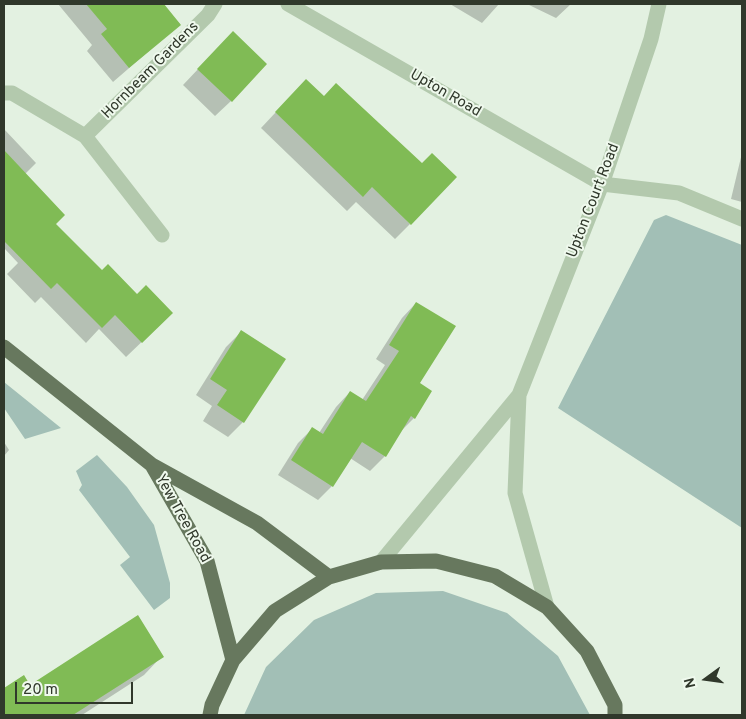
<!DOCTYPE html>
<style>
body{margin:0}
#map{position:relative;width:746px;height:719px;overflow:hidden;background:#e3f1e1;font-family:Overpass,sans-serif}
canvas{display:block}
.frame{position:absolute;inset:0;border:5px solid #30382b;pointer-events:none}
.north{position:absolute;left:681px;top:654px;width:50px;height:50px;-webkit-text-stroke:4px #eff9ed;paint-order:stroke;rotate:256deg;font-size:14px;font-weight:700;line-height:20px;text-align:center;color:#30382b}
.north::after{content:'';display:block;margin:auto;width:18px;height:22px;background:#30382b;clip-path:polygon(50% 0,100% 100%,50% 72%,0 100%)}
.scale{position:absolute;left:15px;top:682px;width:118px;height:22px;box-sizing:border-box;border:2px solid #30382b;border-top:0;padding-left:6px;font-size:15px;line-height:18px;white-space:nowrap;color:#30382b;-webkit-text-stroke:4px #eff9ed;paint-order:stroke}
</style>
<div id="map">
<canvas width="746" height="719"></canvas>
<div class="frame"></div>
<div class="north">N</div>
<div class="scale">20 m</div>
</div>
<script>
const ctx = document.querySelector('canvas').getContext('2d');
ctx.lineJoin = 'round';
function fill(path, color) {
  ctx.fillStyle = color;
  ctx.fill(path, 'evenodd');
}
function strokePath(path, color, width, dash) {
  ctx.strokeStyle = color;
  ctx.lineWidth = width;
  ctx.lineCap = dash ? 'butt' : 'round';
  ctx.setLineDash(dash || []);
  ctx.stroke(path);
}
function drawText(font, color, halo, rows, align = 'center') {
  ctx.font = font + ' Overpass,sans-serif';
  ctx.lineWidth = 4;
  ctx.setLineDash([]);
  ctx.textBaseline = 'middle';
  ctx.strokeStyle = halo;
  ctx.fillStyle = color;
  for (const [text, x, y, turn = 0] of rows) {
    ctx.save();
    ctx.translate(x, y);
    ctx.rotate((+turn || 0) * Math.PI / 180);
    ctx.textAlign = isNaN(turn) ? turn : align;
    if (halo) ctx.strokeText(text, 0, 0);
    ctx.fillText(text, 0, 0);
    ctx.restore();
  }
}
const green = new Path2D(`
 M 666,215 L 742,245 L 742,528 L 558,408 L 654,220 Z
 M 4,382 L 61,428 L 25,439 L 4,408 Z
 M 97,455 L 127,487 L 154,525 L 170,583 L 170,598 L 154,610 L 120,565 L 130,557 L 79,490 L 82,485 L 76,471 Z
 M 443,591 L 507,613 L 558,656 L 590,715 L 244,715 L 266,667 L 314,620 L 376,593 Z`);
const shadow = new Path2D(`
 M 58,4 L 162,4 L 180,24 L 113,82 L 87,51 L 92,45 Z
 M 450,4 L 499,4 L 482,23 Z
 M 527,4 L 571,4 L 556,18 Z
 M 218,48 L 231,101 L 215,116 L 183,85 Z
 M 291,96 L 410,224 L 395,239 L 356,202 L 347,211 L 261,128 Z
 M 4,129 L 36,163 L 25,174 L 54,224 L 102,272 L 137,296 L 172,313 L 126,357 L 99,329 L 86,343 L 41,297 L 35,303 L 7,274 L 18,263 L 4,248 Z
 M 742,153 L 742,202 L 731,199 Z
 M 416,303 L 418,383 L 414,418 L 400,432 L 385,456 L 370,471 L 350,458 L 332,486 L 318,500 L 278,475 L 298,443 L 312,429 L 319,433 L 336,407 L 350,392 L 362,400 L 385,365 L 376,359 L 402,318 Z
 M 241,332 L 243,422 L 228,437 L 203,421 L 212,406 L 196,395 L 226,347 Z
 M 4,442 L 9,450 L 4,456 Z
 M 162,656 L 144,675 L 82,715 L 4,715 L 4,689 L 23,676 L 30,686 Z`);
const building = new Path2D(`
 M 86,4 L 164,4 L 181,25 L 129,68 L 101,34 L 107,29 Z
 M 233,31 L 267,64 L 232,102 L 197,69 Z
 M 306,79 L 324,96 L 336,83 L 422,163 L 432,153 L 457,177 L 411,225 L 372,187 L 363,197 L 275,112 Z
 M 4,150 L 65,215 L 56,224 L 102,270 L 108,264 L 137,294 L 146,285 L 173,313 L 142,343 L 115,315 L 102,328 L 57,283 L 51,289 L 4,241 Z
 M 416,302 L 456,326 L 420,383 L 432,391 L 415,419 L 411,416 L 386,457 L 362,442 L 333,487 L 291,460 L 312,427 L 323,434 L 350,391 L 366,401 L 399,351 L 389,345 Z
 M 241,330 L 286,359 L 244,423 L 217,405 L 227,390 L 210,379 Z
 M 138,615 L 164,657 L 73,715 L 4,715 L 4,688 L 24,675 L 30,685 Z`);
const lane = new Path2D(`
 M 602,184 L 679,193 L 742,219`);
const street = new Path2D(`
 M 288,4 L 602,184
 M 4,93 L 12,93 L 85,136 L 162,235
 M 85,136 L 208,15 L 215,4
 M 519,395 L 515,493 L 547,607
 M 381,562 L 519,395 L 602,184 L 651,39 L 659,4`);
const primary = new Path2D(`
 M 4,347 L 152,465 L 257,523 L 329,577
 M 152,465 L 207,561 L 233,660
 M 210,715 L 212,705 L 233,660 L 275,611 L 329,577 L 381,562 L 436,561 L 495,576 L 547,607 L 587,651 L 615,705 L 615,715`);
const streetNames = [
 ["Hornbeam Gardens",151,71,-45],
 ["Upton Road",445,94,30],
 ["Upton Court Road",594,201,-69],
 ["Yew Tree Road",182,519,61]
];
fill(green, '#a2bfb6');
fill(shadow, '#0003');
fill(building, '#80bb55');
strokePath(lane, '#b3c9ad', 15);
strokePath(street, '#b3c9ad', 15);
strokePath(primary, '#67785e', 15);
drawText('15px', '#30382b', '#eff9ed', streetNames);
</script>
